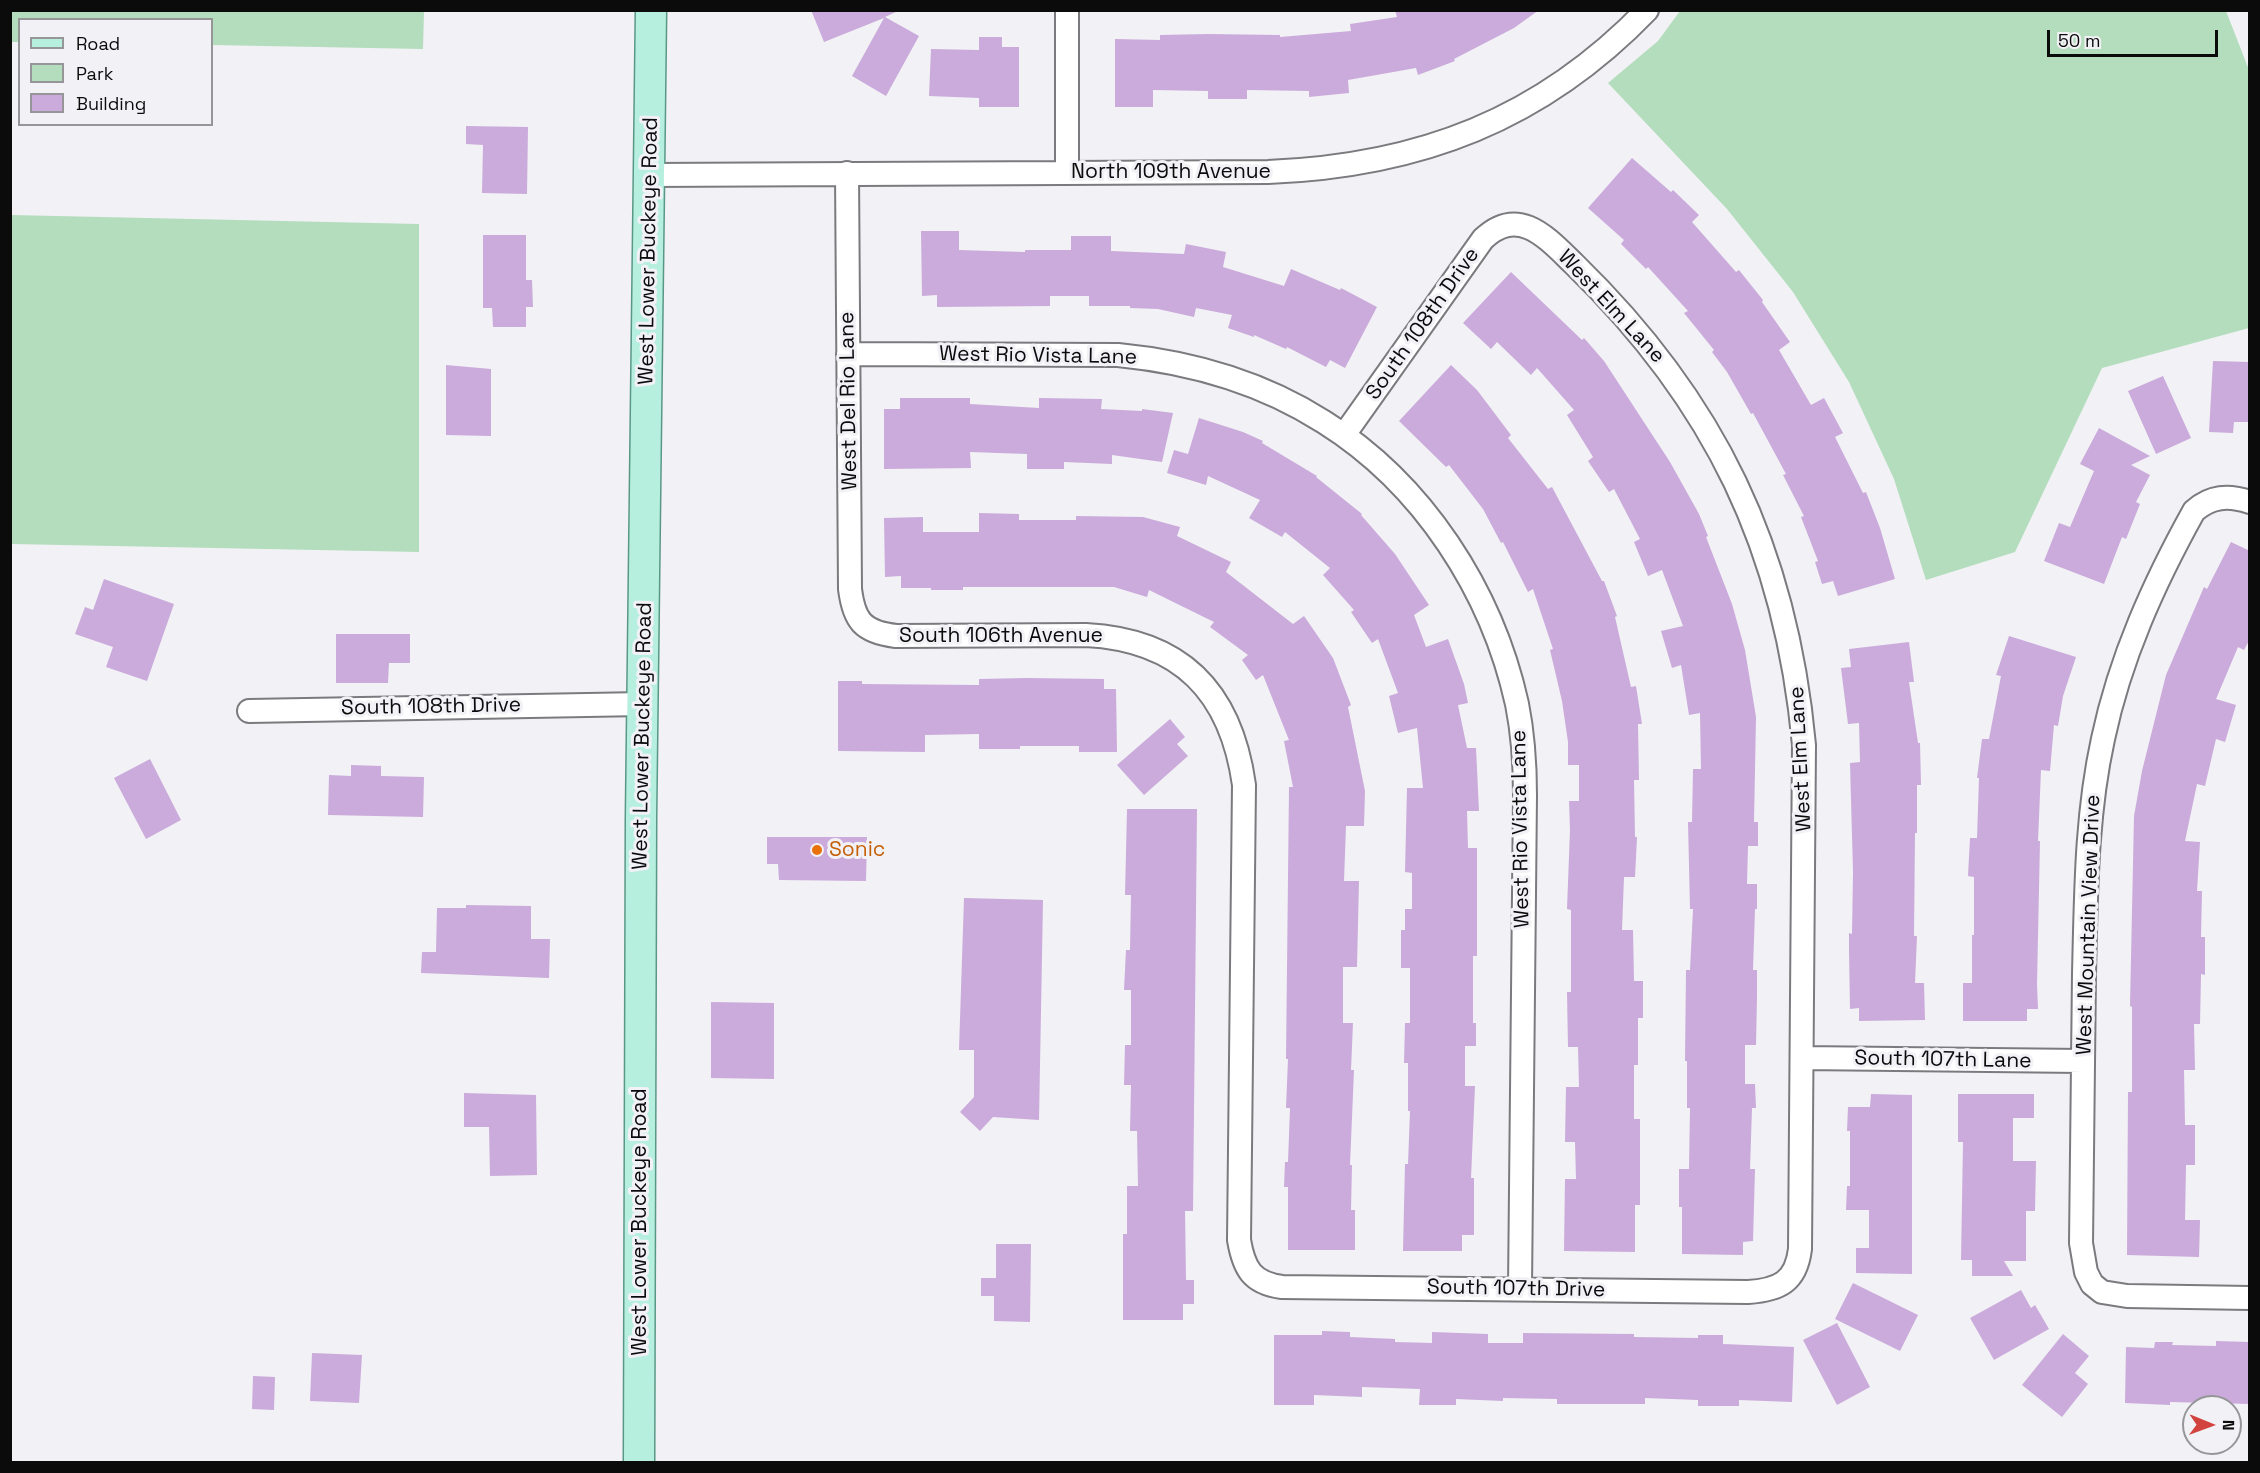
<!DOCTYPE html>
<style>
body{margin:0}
#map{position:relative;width:2260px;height:1473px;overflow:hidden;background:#f2f1f5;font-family:"Space Grotesk",sans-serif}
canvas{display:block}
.frame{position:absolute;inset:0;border:12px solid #0b0b0c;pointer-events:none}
.legend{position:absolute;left:18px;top:18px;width:195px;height:108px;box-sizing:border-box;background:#f2f1f5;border:2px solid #969598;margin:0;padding:8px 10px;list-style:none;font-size:18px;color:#0b0b0c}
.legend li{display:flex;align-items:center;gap:12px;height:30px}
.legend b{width:30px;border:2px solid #969598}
.north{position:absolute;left:2182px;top:1395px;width:60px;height:60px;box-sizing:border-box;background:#f2f1f5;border:2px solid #969598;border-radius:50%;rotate:91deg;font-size:16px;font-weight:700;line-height:24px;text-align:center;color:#0b0b0c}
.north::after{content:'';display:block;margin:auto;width:21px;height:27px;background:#d2433f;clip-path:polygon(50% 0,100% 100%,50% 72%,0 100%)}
.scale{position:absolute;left:2047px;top:30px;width:171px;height:27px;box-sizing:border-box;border:3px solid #0b0b0c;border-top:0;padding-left:8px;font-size:18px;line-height:21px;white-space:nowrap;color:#0b0b0c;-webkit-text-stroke:4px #f2f1f5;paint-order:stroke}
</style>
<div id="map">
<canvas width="2260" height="1473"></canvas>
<div class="frame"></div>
<ul class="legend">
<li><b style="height:8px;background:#b6efde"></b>Road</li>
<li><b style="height:16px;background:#b3ddbd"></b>Park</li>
<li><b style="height:16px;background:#caabdb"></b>Building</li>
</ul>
<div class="north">N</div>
<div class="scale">50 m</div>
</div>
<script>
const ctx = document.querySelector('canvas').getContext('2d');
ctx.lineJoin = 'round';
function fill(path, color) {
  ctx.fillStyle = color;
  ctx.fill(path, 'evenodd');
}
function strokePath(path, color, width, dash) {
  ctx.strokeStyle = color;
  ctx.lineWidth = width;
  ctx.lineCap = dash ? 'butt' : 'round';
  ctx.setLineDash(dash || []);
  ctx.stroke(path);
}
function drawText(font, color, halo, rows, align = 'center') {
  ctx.font = font + ' "Space Grotesk",sans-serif';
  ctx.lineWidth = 6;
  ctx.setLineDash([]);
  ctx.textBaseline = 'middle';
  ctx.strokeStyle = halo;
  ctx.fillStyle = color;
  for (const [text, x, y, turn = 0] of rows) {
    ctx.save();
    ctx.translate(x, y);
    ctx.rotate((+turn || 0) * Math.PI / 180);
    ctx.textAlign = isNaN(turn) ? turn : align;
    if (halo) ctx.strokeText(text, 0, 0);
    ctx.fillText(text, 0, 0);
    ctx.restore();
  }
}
const green = new Path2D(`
 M 11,10 L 424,11 L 423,49 L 212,45 L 212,20 L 20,20 L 19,42 L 11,42 Z
 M 1680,11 L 2226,11 L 2249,70 L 2249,328 L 2102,368 L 2015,552 L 1926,580 L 1894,479 L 1849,382 L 1793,292 L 1727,209 L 1608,83 L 1658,41 Z
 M 11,215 L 419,224 L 419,552 L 11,544 Z`);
const building = new Path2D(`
 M 811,10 L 900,10 L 885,17 L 919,36 L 886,96 L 852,76 L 884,18 L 824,42 Z
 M 1395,10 L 1539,10 L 1514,28 L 1454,59 L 1455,61 L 1418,75 L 1416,68 L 1348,80 L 1349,93 L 1309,97 L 1309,91 L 1247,90 L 1247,99 L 1208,99 L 1208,91 L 1153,90 L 1153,107 L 1115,107 L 1115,39 L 1160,40 L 1160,35 L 1208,34 L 1280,35 L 1280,37 L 1351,31 L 1350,24 L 1397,17 Z
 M 979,37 L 1002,37 L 1002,47 L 1019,47 L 1019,107 L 979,107 L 979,98 L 929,96 L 931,49 L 979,50 Z
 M 466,126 L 528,127 L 527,194 L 482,193 L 483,145 L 466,144 Z
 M 1632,158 L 1671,192 L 1673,190 L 1699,215 L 1692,222 L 1736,272 L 1739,270 L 1763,300 L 1762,302 L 1790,342 L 1779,350 L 1811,405 L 1824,398 L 1843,433 L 1835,437 L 1863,493 L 1866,492 L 1880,528 L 1895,579 L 1838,596 L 1833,581 L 1822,584 L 1815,562 L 1818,561 L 1801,517 L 1804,516 L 1783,475 L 1786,474 L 1753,413 L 1751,414 L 1727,372 L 1712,352 L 1714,350 L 1684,313 L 1688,311 L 1648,267 L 1646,269 L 1621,244 L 1624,240 L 1588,208 Z
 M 921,231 L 959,231 L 959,250 L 1025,252 L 1025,250 L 1071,250 L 1071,236 L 1111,236 L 1111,251 L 1184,254 L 1186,244 L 1226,252 L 1223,267 L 1284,286 L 1291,269 L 1340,290 L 1341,288 L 1377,307 L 1345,368 L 1330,360 L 1326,367 L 1287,347 L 1286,349 L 1254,335 L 1254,337 L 1228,328 L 1232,315 L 1196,308 L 1194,317 L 1158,309 L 1130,308 L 1130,306 L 1089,306 L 1089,296 L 1050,296 L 1050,306 L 937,307 L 937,295 L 922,296 Z
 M 483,235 L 526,235 L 526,280 L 532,280 L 533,307 L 526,307 L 526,327 L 493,327 L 492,308 L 483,308 Z
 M 1511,272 L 1582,340 L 1584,338 L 1604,361 L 1670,462 L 1699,514 L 1708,536 L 1706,537 L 1732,604 L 1745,650 L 1756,717 L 1754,822 L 1758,822 L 1758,846 L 1748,846 L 1747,884 L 1757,884 L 1757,909 L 1755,909 L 1753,970 L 1757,970 L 1757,996 L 1756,1045 L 1745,1045 L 1745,1084 L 1755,1084 L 1756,1108 L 1752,1108 L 1750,1169 L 1755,1169 L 1753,1241 L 1743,1242 L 1743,1255 L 1682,1254 L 1682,1207 L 1679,1207 L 1679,1169 L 1689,1169 L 1690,1108 L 1687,1108 L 1687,1061 L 1685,1061 L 1686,970 L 1690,970 L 1693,909 L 1690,909 L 1688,822 L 1692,822 L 1693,769 L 1701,769 L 1700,713 L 1689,715 L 1681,665 L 1672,668 L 1661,631 L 1683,626 L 1662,570 L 1648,576 L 1634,542 L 1640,539 L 1614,489 L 1609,492 L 1588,461 L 1593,457 L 1567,415 L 1574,410 L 1537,368 L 1531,375 L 1497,342 L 1491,349 L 1463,323 Z
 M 2213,361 L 2250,362 L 2250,422 L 2234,422 L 2233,433 L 2209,432 Z
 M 446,365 L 491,369 L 491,436 L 446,435 Z
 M 1451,365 L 1477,390 L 1511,435 L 1508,438 L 1548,489 L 1552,487 L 1602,581 L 1604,581 L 1617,616 L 1615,617 L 1631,687 L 1636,686 L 1642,724 L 1638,724 L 1639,780 L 1634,780 L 1635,837 L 1637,837 L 1635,877 L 1624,877 L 1622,930 L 1633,930 L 1634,981 L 1643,981 L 1643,1018 L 1638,1018 L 1638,1065 L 1634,1065 L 1634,1119 L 1640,1119 L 1640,1205 L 1635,1205 L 1635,1252 L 1564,1251 L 1565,1179 L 1576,1179 L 1575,1142 L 1565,1142 L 1566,1087 L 1579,1087 L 1578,1047 L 1568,1047 L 1567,992 L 1571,992 L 1571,910 L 1567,909 L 1570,830 L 1569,801 L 1579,801 L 1579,765 L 1568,765 L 1568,742 L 1562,701 L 1550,650 L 1553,649 L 1533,589 L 1528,592 L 1503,542 L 1501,543 L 1483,509 L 1449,465 L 1446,467 L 1399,421 Z
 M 2163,376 L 2191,438 L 2156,454 L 2128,391 Z
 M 900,398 L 970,398 L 970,404 L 1039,408 L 1039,398 L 1102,399 L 1101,409 L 1142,411 L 1142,409 L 1173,413 L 1162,462 L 1112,455 L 1112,464 L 1064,462 L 1064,469 L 1027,469 L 1027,454 L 970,452 L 971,468 L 884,469 L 884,409 L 900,409 Z
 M 1199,418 L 1243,432 L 1263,441 L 1262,443 L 1317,476 L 1316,477 L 1362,514 L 1361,515 L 1395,554 L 1429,605 L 1414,615 L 1426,647 L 1448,639 L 1464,684 L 1468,703 L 1458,705 L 1467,748 L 1476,748 L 1479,811 L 1467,811 L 1468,848 L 1477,848 L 1477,956 L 1473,956 L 1473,1023 L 1476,1023 L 1476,1046 L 1465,1046 L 1465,1086 L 1475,1086 L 1471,1178 L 1474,1178 L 1474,1235 L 1462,1235 L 1462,1251 L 1403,1251 L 1405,1164 L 1408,1164 L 1410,1111 L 1408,1111 L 1408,1063 L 1404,1063 L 1405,1023 L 1410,1023 L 1410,968 L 1401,968 L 1401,930 L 1405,930 L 1405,909 L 1412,909 L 1412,873 L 1405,872 L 1407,788 L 1423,788 L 1417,728 L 1398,733 L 1389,696 L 1398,693 L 1378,639 L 1372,643 L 1351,612 L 1354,610 L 1323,575 L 1330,568 L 1285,532 L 1282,537 L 1249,518 L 1260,500 L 1208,476 L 1206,485 L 1167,473 L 1174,450 L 1188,454 Z
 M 2099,428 L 2150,456 L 2131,465 L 2150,475 L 2136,502 L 2140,504 L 2126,539 L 2122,537 L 2104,584 L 2044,561 L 2059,523 L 2070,527 L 2094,471 L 2080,464 Z
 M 979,513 L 1019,514 L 1019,520 L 1076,520 L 1076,516 L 1143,517 L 1180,527 L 1177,536 L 1231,562 L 1226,572 L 1293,624 L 1304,616 L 1333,658 L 1351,705 L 1348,707 L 1365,791 L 1364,826 L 1346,826 L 1344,881 L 1359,881 L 1357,967 L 1343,967 L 1343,1023 L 1353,1023 L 1351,1070 L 1354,1070 L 1350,1165 L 1352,1165 L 1351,1210 L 1355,1210 L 1355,1250 L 1288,1250 L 1288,1187 L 1284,1187 L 1285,1162 L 1288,1162 L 1290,1108 L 1286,1108 L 1288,1059 L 1286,1059 L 1289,787 L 1293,787 L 1284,741 L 1289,740 L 1263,675 L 1256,680 L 1242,660 L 1248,655 L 1210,627 L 1214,622 L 1149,590 L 1147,597 L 1114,587 L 963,587 L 963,590 L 931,590 L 931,588 L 901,588 L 901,576 L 885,577 L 884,518 L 923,517 L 923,532 L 979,532 Z
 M 2231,542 L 2250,551 L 2250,639 L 2244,650 L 2238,647 L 2216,699 L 2236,705 L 2225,742 L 2216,739 L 2205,786 L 2197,784 L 2185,841 L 2200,842 L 2197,891 L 2202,891 L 2201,937 L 2205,937 L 2205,975 L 2201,974 L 2200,1024 L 2194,1024 L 2195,1070 L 2184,1070 L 2185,1125 L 2195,1125 L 2195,1165 L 2186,1165 L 2185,1220 L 2200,1220 L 2199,1257 L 2127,1255 L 2128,1092 L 2132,1092 L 2132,1007 L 2130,1006 L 2134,816 L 2142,771 L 2166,675 L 2204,587 L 2207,589 Z
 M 104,579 L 174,604 L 147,681 L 106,667 L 113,647 L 75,634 L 85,607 L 93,610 Z
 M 336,634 L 410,634 L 410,663 L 389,663 L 388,683 L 336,683 Z
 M 2009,636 L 2076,657 L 2063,696 L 2058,726 L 2054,725 L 2050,771 L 2041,770 L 2038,841 L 2040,841 L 2037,984 L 2038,1009 L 2027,1009 L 2027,1021 L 1963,1021 L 1963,983 L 1972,983 L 1972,935 L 1974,935 L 1974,877 L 1968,876 L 1970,838 L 1977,838 L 1979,778 L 1977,778 L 1982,739 L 1989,739 L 2001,676 L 1996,675 Z
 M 1909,642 L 1914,682 L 1909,682 L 1918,743 L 1920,743 L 1921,785 L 1917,785 L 1917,833 L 1915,833 L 1914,936 L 1917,936 L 1915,983 L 1924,983 L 1925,1020 L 1859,1021 L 1859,1008 L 1850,1009 L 1849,950 L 1849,933 L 1852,934 L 1853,872 L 1850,763 L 1860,762 L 1859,723 L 1848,724 L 1841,668 L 1851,667 L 1849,649 Z
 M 1027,678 L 1104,679 L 1104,689 L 1116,689 L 1117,752 L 1079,752 L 1079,746 L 1020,746 L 1020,749 L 979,749 L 979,734 L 925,735 L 925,752 L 838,751 L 838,681 L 862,681 L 862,684 L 979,685 L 979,679 Z
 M 1170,719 L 1185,737 L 1177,744 L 1188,756 L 1144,795 L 1117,765 Z
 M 150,759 L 181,820 L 146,839 L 114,778 Z
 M 351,765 L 381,766 L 381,776 L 424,777 L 423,817 L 328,815 L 329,775 L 351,776 Z
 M 1127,809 L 1197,809 L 1193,1211 L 1185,1211 L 1186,1280 L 1194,1280 L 1194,1304 L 1183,1304 L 1183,1320 L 1123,1320 L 1123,1234 L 1127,1234 L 1127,1186 L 1138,1186 L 1137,1131 L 1130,1131 L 1131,1085 L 1124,1085 L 1125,1045 L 1131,1045 L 1131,990 L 1124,990 L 1126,950 L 1130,950 L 1131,895 L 1125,895 Z
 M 767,837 L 867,837 L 866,881 L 779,880 L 778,864 L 767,864 Z
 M 964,898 L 1043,900 L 1039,1120 L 993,1117 L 980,1131 L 960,1112 L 974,1097 L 974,1050 L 959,1050 Z
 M 466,905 L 531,906 L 531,939 L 550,939 L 549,978 L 421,973 L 422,952 L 436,952 L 437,908 L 466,908 Z
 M 711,1002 L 774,1003 L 774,1079 L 711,1078 Z
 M 464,1093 L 536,1095 L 537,1175 L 490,1176 L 489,1127 L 464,1127 Z
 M 1871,1094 L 1912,1095 L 1912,1274 L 1856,1273 L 1856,1248 L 1869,1248 L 1869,1210 L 1846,1210 L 1847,1186 L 1850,1186 L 1850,1131 L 1847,1131 L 1848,1107 L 1870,1107 Z
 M 1958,1094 L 2034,1094 L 2034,1118 L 2013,1118 L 2013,1161 L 2036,1161 L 2035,1211 L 2026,1211 L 2026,1261 L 2004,1261 L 2013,1276 L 1972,1276 L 1972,1260 L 1961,1260 L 1963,1142 L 1958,1142 Z
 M 996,1244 L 1031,1244 L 1030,1322 L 994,1321 L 994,1296 L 981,1296 L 981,1278 L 996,1278 Z
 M 1853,1283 L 1918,1315 L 1900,1351 L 1835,1319 Z
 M 2021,1290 L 2031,1308 L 2035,1305 L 2049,1329 L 1994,1360 L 1970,1318 Z
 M 1837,1323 L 1870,1387 L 1837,1405 L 1803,1340 Z
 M 1322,1331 L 1350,1332 L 1350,1337 L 1395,1339 L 1395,1342 L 1432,1343 L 1432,1332 L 1488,1334 L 1488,1343 L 1523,1343 L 1523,1333 L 1634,1334 L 1634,1337 L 1698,1338 L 1698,1335 L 1723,1335 L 1723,1344 L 1794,1347 L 1792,1402 L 1739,1400 L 1739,1406 L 1698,1406 L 1698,1400 L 1645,1398 L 1645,1404 L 1557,1404 L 1557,1399 L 1503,1398 L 1503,1401 L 1456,1399 L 1456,1405 L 1419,1405 L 1420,1389 L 1362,1387 L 1362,1397 L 1314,1395 L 1314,1405 L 1274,1405 L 1274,1335 L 1322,1335 Z
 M 2063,1334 L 2089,1356 L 2075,1373 L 2088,1384 L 2062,1417 L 2022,1385 Z
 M 2216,1341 L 2250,1342 L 2250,1404 L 2170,1402 L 2170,1405 L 2125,1403 L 2126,1347 L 2154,1348 L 2155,1342 L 2173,1342 L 2172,1345 L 2216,1346 Z
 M 312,1353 L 362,1355 L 359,1403 L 310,1401 Z
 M 253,1376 L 275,1377 L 274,1410 L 252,1409 Z`);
const minor = new Path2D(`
 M 847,173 L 850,589 C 854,621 863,632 896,636 L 1086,635 C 1181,640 1231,692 1244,785 L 1239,1240 C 1244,1269 1252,1283 1282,1287 L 1748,1292 C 1779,1290 1796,1282 1800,1249 L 1804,745 C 1786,549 1715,401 1574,264 C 1547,238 1519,205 1483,239 L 1344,435
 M 1067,173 L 1067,10
 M 650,175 L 1268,172 C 1419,166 1541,120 1647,10
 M 848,354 L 1118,355 C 1190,362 1263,383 1324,422 C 1423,484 1492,591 1517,704 C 1523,734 1525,765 1525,795 L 1520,1288
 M 2250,502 C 2228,495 2211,496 2194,511 C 2154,583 2120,658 2103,739 C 2086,816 2086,895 2084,974 C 2083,1064 2082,1153 2081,1243 L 2086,1272 L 2092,1284 L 2102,1292 L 2127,1296 L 2250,1298
 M 249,711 L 643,704
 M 1802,1058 L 2083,1061`);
const major = new Path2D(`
 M 639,1462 L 641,817 L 651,10`);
const markers = [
 [817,850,6,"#e8710a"]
];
const streetNames = [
 ["North 109th Avenue",1171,172],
 ["West Lower Buckeye Road",649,251,-89],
 ["West Elm Lane",1611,307,47],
 ["South 108th Drive",1423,324,-55],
 ["West Rio Vista Lane",1038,356,1],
 ["West Del Rio Lane",849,401,-91],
 ["South 106th Avenue",1001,636],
 ["South 108th Drive",431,707,-1],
 ["West Lower Buckeye Road",643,736,-89],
 ["West Elm Lane",1801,759,-93],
 ["West Rio Vista Lane",1521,829,-91],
 ["West Mountain View Drive",2089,925,-88],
 ["South 107th Lane",1943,1060,1],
 ["West Lower Buckeye Road",640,1222,-90],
 ["South 107th Drive",1516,1289,1]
];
const foodNames = [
 ["Sonic",829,850]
];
fill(green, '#b3ddbd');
fill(building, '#caabdb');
strokePath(minor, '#7b7a7e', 26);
strokePath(major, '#5a9886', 33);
strokePath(minor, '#fff', 22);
strokePath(major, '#b6efde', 30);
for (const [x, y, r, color] of markers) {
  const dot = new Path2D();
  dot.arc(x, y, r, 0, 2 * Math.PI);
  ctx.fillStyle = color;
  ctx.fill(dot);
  strokePath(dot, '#f2f1f5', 2);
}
drawText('21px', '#0b0b0c', '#f2f1f5', streetNames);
drawText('21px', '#c56008', '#f2f1f5', foodNames, 'left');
</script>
